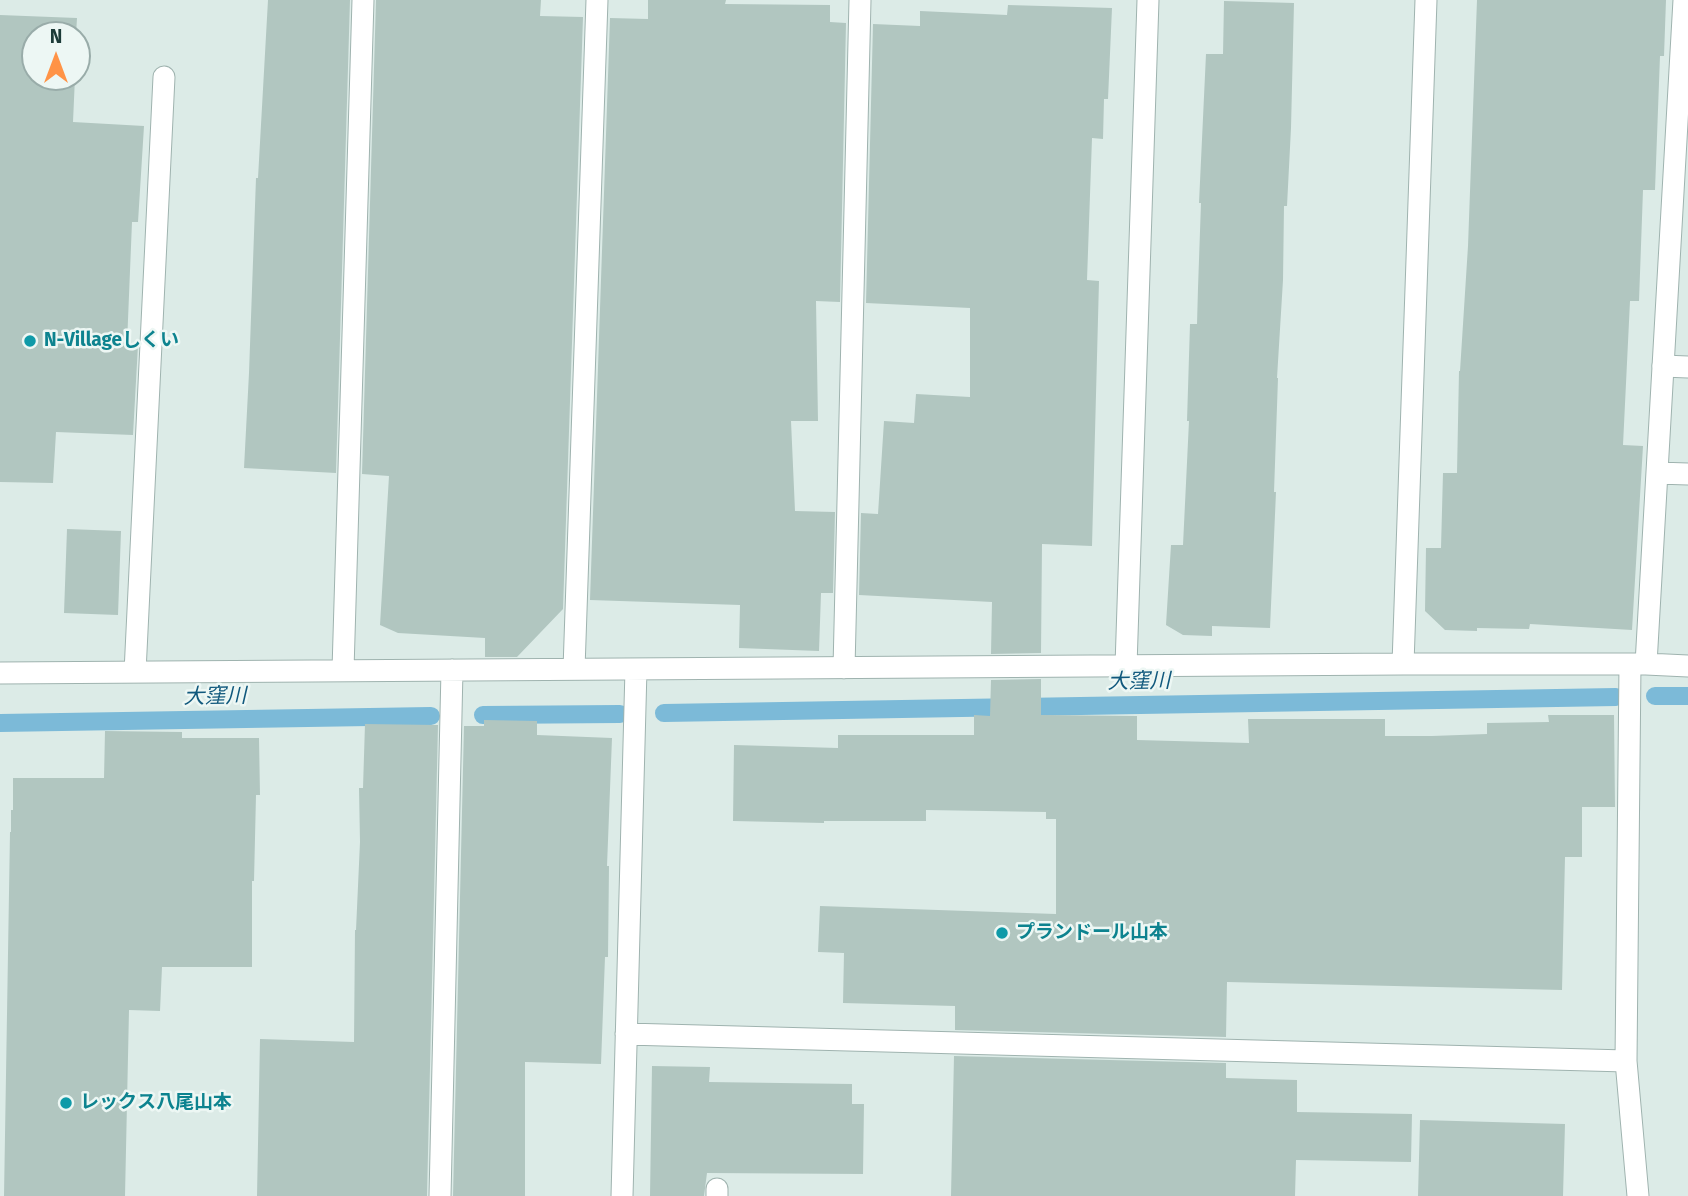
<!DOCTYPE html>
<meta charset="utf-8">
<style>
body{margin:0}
#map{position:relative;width:1688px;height:1196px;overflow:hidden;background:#dcebe7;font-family:"Fira Sans",sans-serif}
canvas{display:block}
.north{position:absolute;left:21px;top:21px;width:70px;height:70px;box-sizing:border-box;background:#edf7f4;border:2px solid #99aca9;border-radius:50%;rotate:0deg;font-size:19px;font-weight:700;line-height:28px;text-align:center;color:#1c3b38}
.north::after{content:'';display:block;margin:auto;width:24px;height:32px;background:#ff9346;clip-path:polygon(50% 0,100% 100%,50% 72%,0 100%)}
</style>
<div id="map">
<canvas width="1688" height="1196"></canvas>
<div class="north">N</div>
</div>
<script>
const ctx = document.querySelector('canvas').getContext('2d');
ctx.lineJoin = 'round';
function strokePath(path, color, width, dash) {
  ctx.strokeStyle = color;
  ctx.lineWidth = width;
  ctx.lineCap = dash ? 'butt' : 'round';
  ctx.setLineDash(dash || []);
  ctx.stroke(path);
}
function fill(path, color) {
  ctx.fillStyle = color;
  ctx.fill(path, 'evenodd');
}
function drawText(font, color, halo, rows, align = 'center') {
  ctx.font = font + ' "Fira Sans","Noto Sans JP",sans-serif';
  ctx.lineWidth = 5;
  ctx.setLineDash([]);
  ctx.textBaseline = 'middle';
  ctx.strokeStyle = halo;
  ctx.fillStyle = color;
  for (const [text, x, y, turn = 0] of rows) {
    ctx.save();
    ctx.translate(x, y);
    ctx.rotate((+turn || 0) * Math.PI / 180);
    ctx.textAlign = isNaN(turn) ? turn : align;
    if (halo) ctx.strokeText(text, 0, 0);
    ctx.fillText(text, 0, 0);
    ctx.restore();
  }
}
const stream = new Path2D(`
 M 1655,696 L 1688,696
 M 664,713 L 1616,697
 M 483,715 L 620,714
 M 0,723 L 431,716`);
const building = new Path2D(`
 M 268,0 L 350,0 L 336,473 L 244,468 L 249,373 L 256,178 L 258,178 Z
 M 376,0 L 541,0 L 540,16 L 583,17 L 563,609 L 517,657 L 485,657 L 485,638 L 398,633 L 380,625 L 389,476 L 362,474 Z
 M 648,0 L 726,0 L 725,4 L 830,5 L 830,22 L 846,23 L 840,302 L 816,301 L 818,421 L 791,421 L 795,511 L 835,512 L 833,593 L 821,593 L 819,651 L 739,648 L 740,605 L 590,600 L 610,18 L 648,19 Z
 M 1477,0 L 1666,0 L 1664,56 L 1660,56 L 1655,190 L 1643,190 L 1639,301 L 1630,301 L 1623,445 L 1643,446 L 1632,630 L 1530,624 L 1529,629 L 1477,628 L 1477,631 L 1445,630 L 1425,611 L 1426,548 L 1441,548 L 1443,473 L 1457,473 L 1459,371 L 1460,371 L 1468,246 Z
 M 1224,1 L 1294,3 L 1291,128 L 1287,206 L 1284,206 L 1283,280 L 1277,378 L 1278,378 L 1274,492 L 1276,492 L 1270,628 L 1212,626 L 1212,636 L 1183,635 L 1166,625 L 1171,545 L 1183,545 L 1189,421 L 1187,421 L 1190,324 L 1197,324 L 1198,288 L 1201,203 L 1199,203 L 1206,54 L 1223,54 Z
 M 1008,5 L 1112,8 L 1108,99 L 1104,99 L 1103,139 L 1092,138 L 1087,280 L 1099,281 L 1092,546 L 1042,544 L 1041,653 L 991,654 L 992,602 L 859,595 L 861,513 L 878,514 L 884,421 L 914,423 L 916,394 L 970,397 L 970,308 L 866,303 L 873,24 L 920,26 L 920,11 L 1007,15 Z
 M 0,15 L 77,18 L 76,35 L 35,35 L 35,77 L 75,77 L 73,122 L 144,126 L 138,222 L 132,222 L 127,344 L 138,345 L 133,435 L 56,432 L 53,483 L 0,482 Z
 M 67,529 L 121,531 L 118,615 L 64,613 Z
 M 1041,679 L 1041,715 L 1137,716 L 1137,740 L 1249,743 L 1248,719 L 1385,719 L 1385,736 L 1432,736 L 1487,734 L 1487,723 L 1549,722 L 1548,715 L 1614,715 L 1615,807 L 1582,807 L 1582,857 L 1565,857 L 1562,990 L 1227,982 L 1226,1037 L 955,1030 L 955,1006 L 843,1003 L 844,953 L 818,952 L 820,906 L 1056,914 L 1056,819 L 1046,819 L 1046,812 L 926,810 L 926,821 L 824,821 L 824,823 L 733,821 L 734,745 L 838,748 L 838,735 L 974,735 L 974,715 L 990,716 L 991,680 Z
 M 484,720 L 537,721 L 537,735 L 612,738 L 607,866 L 609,866 L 608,957 L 605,957 L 601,1064 L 525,1062 L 525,1196 L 453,1196 L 464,726 L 484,726 Z
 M 365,724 L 438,725 L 427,1196 L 257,1196 L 260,1039 L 354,1042 L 355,930 L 356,930 L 360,842 L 359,788 L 363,788 Z
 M 105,731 L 182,732 L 182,738 L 259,738 L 260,795 L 256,795 L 254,881 L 252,881 L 252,967 L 162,967 L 160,1011 L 129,1010 L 125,1196 L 4,1196 L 10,832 L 11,832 L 11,810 L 13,810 L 13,778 L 104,778 Z
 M 954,1056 L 1226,1063 L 1226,1078 L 1297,1080 L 1297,1112 L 1412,1114 L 1411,1162 L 1296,1160 L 1295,1196 L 951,1196 Z
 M 652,1066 L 710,1067 L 709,1082 L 852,1084 L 852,1104 L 864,1104 L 863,1174 L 707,1173 L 704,1196 L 650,1196 Z
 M 1420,1120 L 1565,1124 L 1563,1196 L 1418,1196 Z`);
const service = new Path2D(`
 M 1663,366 L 1688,367`);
const minor = new Path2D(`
 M 1657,473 L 1688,474
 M 1403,664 L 1426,0
 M 1630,664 L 1626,1061 L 1638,1196
 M 1646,664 L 1684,0
 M 1126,666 L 1148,0
 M 844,668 L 860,0
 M 574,669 L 597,0
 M 343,670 L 363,0
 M 135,672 L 164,77
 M 0,673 L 1403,664 L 1646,664 L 1688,666
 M 626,1034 L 1626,1061
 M 440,1196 L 452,670
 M 622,1196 L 636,669
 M 717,1196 L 717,1189`);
const markers = [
 [30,341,7,"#0f9aa8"],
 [1002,933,7,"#0f9aa8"],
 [66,1103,7,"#0f9aa8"]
];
const cultureNames = [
 ["N-Villageしくい",44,341],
 ["プランドール山本",1016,933],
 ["レックス八尾山本",80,1103]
];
const waterNames = [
 ["大窪川",1139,682,-1],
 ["大窪川",215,697,-1]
];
strokePath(stream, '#7cbad8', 18);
fill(building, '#b1c6c0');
strokePath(service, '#9fb3af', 23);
strokePath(minor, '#9fb3af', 23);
strokePath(service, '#fff', 21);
strokePath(minor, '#fff', 21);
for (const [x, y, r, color] of markers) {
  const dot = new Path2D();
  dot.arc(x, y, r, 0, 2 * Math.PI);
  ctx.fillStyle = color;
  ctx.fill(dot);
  strokePath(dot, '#edf7f4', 2.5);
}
drawText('bold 19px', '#0d838f', '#edf7f4', cultureNames, 'left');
drawText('italic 21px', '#11597d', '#edf7f4', waterNames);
</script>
